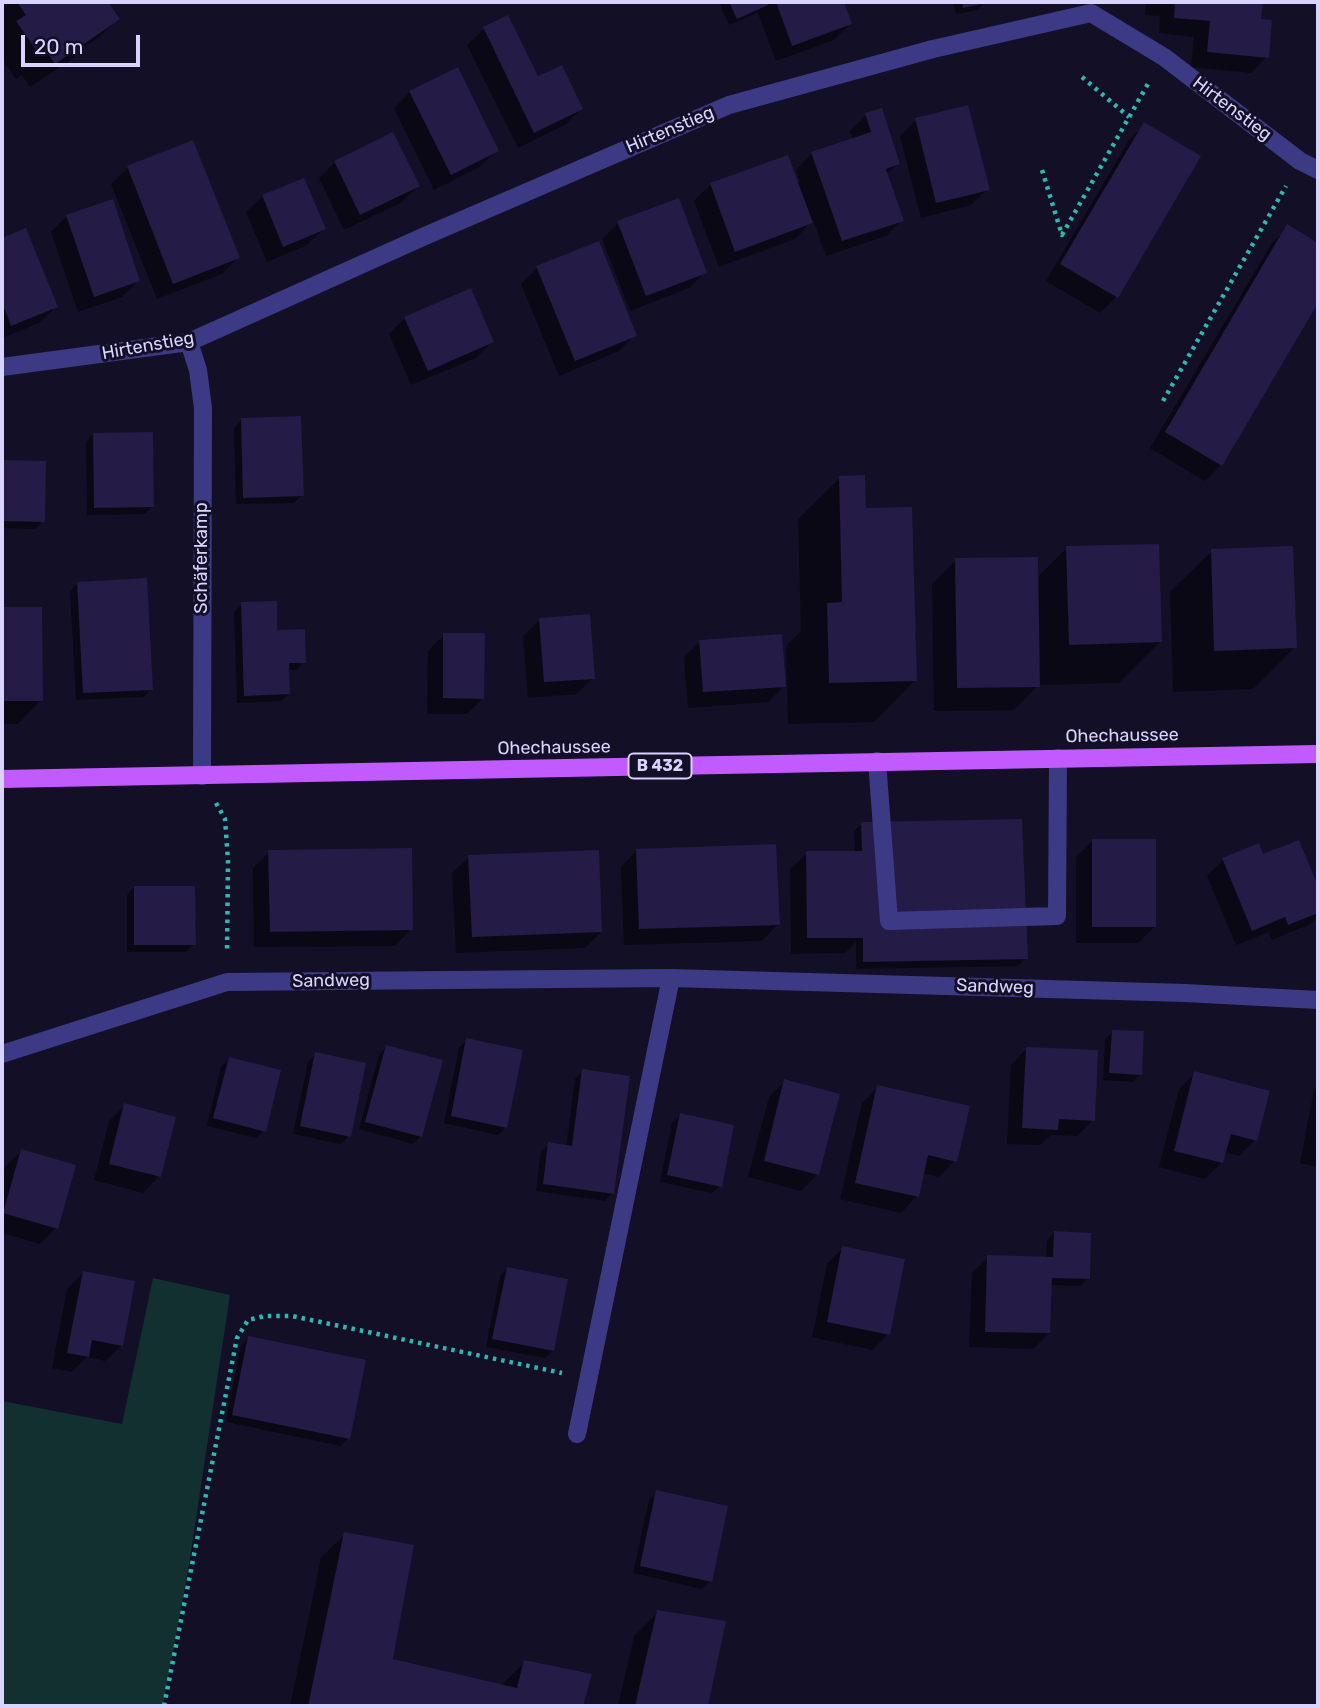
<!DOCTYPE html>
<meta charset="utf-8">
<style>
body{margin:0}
#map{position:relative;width:1320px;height:1708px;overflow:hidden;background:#130f26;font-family:Rubik,sans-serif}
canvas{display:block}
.frame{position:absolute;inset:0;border:4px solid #d9d4ff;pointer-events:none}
.scale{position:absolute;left:21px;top:35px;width:119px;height:32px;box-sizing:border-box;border:4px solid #d9d4ff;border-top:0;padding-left:9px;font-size:21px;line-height:24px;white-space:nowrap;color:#d9d4ff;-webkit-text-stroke:5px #130f26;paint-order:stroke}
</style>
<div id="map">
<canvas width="1320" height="1708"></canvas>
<div class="frame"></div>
<div class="scale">20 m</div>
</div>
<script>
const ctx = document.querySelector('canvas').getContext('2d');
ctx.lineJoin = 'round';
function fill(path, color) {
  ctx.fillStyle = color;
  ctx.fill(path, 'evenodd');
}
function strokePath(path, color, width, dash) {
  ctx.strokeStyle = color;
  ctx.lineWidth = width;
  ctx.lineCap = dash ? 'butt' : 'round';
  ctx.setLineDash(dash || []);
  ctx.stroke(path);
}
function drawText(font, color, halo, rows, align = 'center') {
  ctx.font = font + ' Rubik,sans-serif';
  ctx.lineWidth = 6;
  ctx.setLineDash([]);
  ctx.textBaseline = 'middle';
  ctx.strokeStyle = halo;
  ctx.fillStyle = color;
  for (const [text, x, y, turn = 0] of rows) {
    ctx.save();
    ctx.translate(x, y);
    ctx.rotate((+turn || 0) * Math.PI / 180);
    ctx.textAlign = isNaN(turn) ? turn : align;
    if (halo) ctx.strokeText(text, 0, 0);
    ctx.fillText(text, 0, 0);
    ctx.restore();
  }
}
const green = new Path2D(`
 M 153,1278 L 230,1295 L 189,1565 L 163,1706 L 2,1706 L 2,1401 L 122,1424 Z`);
const shadow = new Path2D(`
 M 2,2 L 106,2 L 118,19 L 102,35 L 79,51 L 72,59 L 30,87 L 22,75 L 16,79 L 2,59 Z
 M 719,2 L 842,2 L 850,24 L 834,40 L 776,61 L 758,13 L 729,25 Z
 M 953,2 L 985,2 L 978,10 L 956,14 Z
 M 1146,2 L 1261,2 L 1259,21 L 1267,57 L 1251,73 L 1191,67 L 1194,37 L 1159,33 L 1160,16 L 1145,15 Z
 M 507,17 L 537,79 L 581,109 L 565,125 L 518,148 L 467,45 L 484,29 Z
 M 410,92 L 497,150 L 481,166 L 434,190 L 394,108 Z
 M 866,115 L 898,164 L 886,175 L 902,220 L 886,236 L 826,256 L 813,220 L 795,239 L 719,267 L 694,201 L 710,185 L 787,157 L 797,183 L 800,181 L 796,170 L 812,153 L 853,140 L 850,131 Z
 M 916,120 L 988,189 L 971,205 L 921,218 L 900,136 Z
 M 1145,124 L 1116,297 L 1100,313 L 1046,281 L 1129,140 Z
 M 192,142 L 238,258 L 222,274 L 157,299 L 111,184 L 128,168 Z
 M 335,162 L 418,186 L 402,202 L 344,230 L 319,178 Z
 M 303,180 L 324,229 L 307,245 L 267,262 L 246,212 L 263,196 Z
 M 67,216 L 138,281 L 122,297 L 78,312 L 51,232 Z
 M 618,223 L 705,272 L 689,288 L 630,311 L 602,239 Z
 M 1288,227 L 1318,245 L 1318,299 L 1221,465 L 1205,481 L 1150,448 L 1272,243 Z
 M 25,231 L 56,307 L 39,323 L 2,338 L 2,240 Z
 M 537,268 L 635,335 L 619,351 L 559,376 L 521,284 Z
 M 405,318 L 492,342 L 476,358 L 411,385 L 389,334 Z
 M 241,420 L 302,495 L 294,503 L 236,504 L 234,428 Z
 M 94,434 L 153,506 L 145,514 L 87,515 L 86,442 Z
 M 2,462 L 44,463 L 43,521 L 35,529 L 2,528 Z
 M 840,478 L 865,509 L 915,680 L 874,722 L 788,724 L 786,646 L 801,631 L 798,519 Z
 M 1067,548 L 1160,642 L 1119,683 L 1038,685 L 1014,710 L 934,711 L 932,584 L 956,560 L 1037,578 Z
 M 1212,551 L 1295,647 L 1253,689 L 1173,692 L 1170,592 Z
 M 78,583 L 151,689 L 144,697 L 76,700 L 70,591 Z
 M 242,604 L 276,632 L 304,662 L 296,670 L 288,670 L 289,694 L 281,701 L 237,703 L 234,612 Z
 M 2,609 L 40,609 L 41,700 L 18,724 L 2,724 Z
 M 540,620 L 593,678 L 577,694 L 528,698 L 523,636 Z
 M 444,635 L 483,698 L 467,714 L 427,714 L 428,651 Z
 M 700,641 L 784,684 L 786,684 L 768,702 L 688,708 L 684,657 Z
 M 862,824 L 1026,958 L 1018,966 L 856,969 L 856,942 L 845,953 L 791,954 L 790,869 L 807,853 L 855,853 L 854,831 Z
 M 1092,841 L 1154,927 L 1138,943 L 1076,943 L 1076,857 Z
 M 1298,842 L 1318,890 L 1318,916 L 1310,924 L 1272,940 L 1269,932 L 1236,945 L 1207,876 L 1223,860 L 1262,857 Z
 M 637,850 L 778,924 L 762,941 L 624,945 L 621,867 Z
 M 269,852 L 411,929 L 395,946 L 254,947 L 253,868 Z
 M 469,857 L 601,932 L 585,948 L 456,953 L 452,873 Z
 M 134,887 L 194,944 L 186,952 L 127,952 L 127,895 Z
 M 1113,1032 L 1140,1074 L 1133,1082 L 1103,1080 L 1105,1039 Z
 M 467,1040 L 506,1127 L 498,1135 L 444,1123 L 459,1048 Z
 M 386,1047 L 421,1136 L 413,1144 L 359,1129 L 379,1055 Z
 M 1027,1048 L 1093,1120 L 1077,1136 L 1051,1135 L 1040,1145 L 1007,1144 L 1011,1065 Z
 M 316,1054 L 349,1136 L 341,1144 L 293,1134 L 308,1062 Z
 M 229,1059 L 264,1131 L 256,1138 L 207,1126 L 221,1067 Z
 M 583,1071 L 612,1193 L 605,1201 L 536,1191 L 541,1152 L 549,1144 L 566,1147 L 575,1079 Z
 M 1195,1073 L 1255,1140 L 1239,1156 L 1224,1152 L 1221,1163 L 1205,1179 L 1159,1167 L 1179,1089 Z
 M 785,1081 L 837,1095 L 817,1175 L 801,1191 L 748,1177 L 769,1097 Z
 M 1318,1085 L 1318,1167 L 1300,1163 L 1314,1090 Z
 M 878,1087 L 955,1161 L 939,1177 L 922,1173 L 917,1196 L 901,1213 L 840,1199 L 862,1103 Z
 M 125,1105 L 159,1176 L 143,1193 L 94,1180 L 109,1121 Z
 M 680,1115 L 720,1186 L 712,1193 L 660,1182 L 672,1123 Z
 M 21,1151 L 56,1228 L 40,1244 L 2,1233 L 2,1179 L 5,1167 Z
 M 1054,1233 L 1088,1278 L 1080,1286 L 1050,1285 L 1049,1333 L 1033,1349 L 969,1347 L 972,1273 L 988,1257 L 1046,1259 L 1047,1241 Z
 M 843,1248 L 888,1334 L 872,1350 L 812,1337 L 827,1264 Z
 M 507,1269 L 553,1351 L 545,1358 L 486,1347 L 500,1276 Z
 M 83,1273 L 122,1345 L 105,1361 L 87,1357 L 71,1372 L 52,1368 L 67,1289 Z
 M 248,1338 L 348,1438 L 341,1446 L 226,1422 L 241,1346 Z
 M 657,1492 L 710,1581 L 702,1589 L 633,1573 L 649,1500 Z
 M 345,1534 L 391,1660 L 501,1686 L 525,1662 L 590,1675 L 581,1706 L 290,1706 L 321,1558 Z
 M 658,1612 L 724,1623 L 706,1706 L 618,1706 L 634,1636 Z`);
const building = new Path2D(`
 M 17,2 L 108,2 L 120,19 L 55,64 L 47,52 L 40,56 L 16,21 L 26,15 Z
 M 729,2 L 767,2 L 768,5 L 737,19 Z
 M 776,2 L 844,2 L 852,24 L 792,46 Z
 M 962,2 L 986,2 L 986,3 L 963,8 Z
 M 1175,2 L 1263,2 L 1261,19 L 1272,20 L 1269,58 L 1207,52 L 1210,21 L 1174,18 Z
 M 508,15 L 538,76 L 562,65 L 583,109 L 534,133 L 483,27 Z
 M 458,67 L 499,151 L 451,175 L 409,91 Z
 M 968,105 L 990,190 L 936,203 L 915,118 Z
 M 882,108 L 900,164 L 886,169 L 904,221 L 842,241 L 811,152 L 871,132 L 865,113 Z
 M 1144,122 L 1201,156 L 1118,298 L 1060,264 Z
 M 393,132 L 420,186 L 360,215 L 334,161 Z
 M 193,140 L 240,258 L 173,284 L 127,166 Z
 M 788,155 L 813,223 L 735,252 L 710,183 Z
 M 304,178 L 326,229 L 283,247 L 262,195 Z
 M 679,198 L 707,273 L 646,296 L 617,221 Z
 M 113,199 L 140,281 L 94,297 L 66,215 Z
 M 1287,224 L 1318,243 L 1318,303 L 1222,466 L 1165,432 Z
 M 26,228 L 58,307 L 11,326 L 2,302 L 2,238 Z
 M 599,241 L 637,336 L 575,361 L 536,266 Z
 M 471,288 L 494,342 L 428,371 L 404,317 Z
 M 301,416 L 304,496 L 243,498 L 241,418 Z
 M 153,432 L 154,507 L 94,508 L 93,433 Z
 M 2,460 L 46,461 L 45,522 L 2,521 Z
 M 865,475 L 866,508 L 912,507 L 917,681 L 829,683 L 827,603 L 842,602 L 839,476 Z
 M 1159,544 L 1162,642 L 1069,645 L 1066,546 Z
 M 1293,546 L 1297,648 L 1214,651 L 1211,549 Z
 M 1038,557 L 1040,687 L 957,688 L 955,558 Z
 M 147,578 L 153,690 L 83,693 L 77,582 Z
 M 277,601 L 277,630 L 305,629 L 306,663 L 289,663 L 290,694 L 244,696 L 241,602 Z
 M 2,607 L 42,607 L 43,701 L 2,701 Z
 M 590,614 L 595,679 L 544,682 L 539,618 Z
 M 443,633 L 485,633 L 484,699 L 443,698 Z
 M 782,634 L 786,687 L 703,692 L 699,640 Z
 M 1022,819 L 1028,959 L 863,962 L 863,938 L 807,938 L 806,851 L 862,851 L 861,822 Z
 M 1092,839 L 1156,839 L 1156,927 L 1092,927 Z
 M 1299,840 L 1318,886 L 1318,913 L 1288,925 L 1285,917 L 1252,931 L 1222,858 L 1259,843 L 1263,854 Z
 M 776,844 L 780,925 L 639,929 L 636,849 Z
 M 412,848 L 413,930 L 270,932 L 268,850 Z
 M 599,850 L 602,932 L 472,937 L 468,855 Z
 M 134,886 L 195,886 L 196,945 L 134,945 Z
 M 1112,1030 L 1144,1031 L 1142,1075 L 1109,1073 Z
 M 466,1038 L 523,1050 L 507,1128 L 451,1116 Z
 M 386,1045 L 443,1060 L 422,1137 L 365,1122 Z
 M 1026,1047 L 1098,1050 L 1095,1121 L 1059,1119 L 1058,1130 L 1022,1128 Z
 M 315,1052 L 366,1063 L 351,1137 L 300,1126 Z
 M 229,1057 L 281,1070 L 266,1132 L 213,1118 Z
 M 582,1069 L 630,1076 L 614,1194 L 543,1184 L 548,1142 L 572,1146 Z
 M 1194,1071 L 1270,1091 L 1257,1141 L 1231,1134 L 1223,1163 L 1174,1151 Z
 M 784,1079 L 840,1094 L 819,1175 L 764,1161 Z
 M 877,1085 L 970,1106 L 957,1162 L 928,1155 L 919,1197 L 855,1183 Z
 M 124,1103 L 176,1117 L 161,1177 L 109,1164 Z
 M 680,1113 L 734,1125 L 722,1187 L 667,1175 Z
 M 21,1149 L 76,1165 L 58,1229 L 3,1213 Z
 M 1054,1231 L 1091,1233 L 1090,1279 L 1052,1278 L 1050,1333 L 985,1332 L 987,1255 L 1053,1257 Z
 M 842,1246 L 905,1259 L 890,1335 L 827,1322 Z
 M 507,1267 L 568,1279 L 554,1351 L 492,1339 Z
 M 83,1271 L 135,1281 L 123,1346 L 92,1340 L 89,1357 L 67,1353 Z
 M 248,1336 L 366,1360 L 350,1439 L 232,1415 Z
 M 656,1490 L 728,1506 L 712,1582 L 640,1566 Z
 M 344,1532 L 414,1545 L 393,1659 L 517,1688 L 524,1660 L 592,1674 L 583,1706 L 308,1706 Z
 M 657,1610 L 726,1621 L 708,1706 L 635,1706 Z`);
const path = new Path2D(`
 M 1082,77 L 1129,117
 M 1042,170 L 1062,235 L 1149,82
 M 1163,401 L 1286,186
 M 216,803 L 225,819 L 228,861 L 227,953
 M 164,1706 L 237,1338 L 248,1320 L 265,1316 L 292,1316 L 562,1373`);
const minor = new Path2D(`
 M 189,342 L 198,370 L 203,408 L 202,776
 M 2,367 L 189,342 L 425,236 L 729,105 L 933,49 L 1091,13 L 1164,57 L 1300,161 L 1318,170
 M 877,761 L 889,921 L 1057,916 L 1058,758
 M 2,1054 L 227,982 L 671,978 L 1185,993 L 1318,1000
 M 577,1434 L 671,978`);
const major = new Path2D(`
 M 2,779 C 441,772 879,760 1318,754`);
const shields = [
 [660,766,63]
];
const shieldNames = [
 ["B 432",660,766]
];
const streetNames = [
 ["Hirtenstieg",1232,109,37],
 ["Hirtenstieg",670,130,-23],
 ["Hirtenstieg",148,346,-10],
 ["Schäferkamp",202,558,-90],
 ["Ohechaussee",1122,736,-1],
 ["Ohechaussee",554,748,-1],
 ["Sandweg",331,981,-1],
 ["Sandweg",995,987,2]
];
fill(green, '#12302f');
fill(shadow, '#0007');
fill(building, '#241b47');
strokePath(path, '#2fb8b0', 4.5, [3.5, 5]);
strokePath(minor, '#3d3a85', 18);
strokePath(major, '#c25bff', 18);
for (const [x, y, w] of shields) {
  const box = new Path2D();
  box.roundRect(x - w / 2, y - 12.5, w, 25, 5);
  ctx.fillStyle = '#130f26';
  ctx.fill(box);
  strokePath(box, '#d9d4ff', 2);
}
drawText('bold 16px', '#d9d4ff', null, shieldNames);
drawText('18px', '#d9d4ff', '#130f26', streetNames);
</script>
